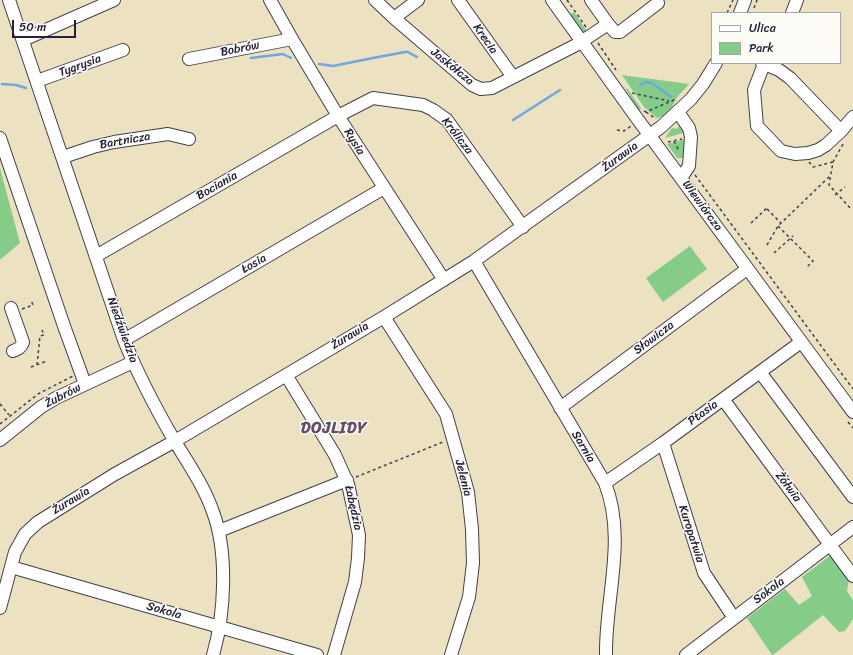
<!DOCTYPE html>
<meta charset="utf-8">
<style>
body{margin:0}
#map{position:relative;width:853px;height:655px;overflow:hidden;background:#ece2c1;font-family:Sriracha,sans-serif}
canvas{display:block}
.legend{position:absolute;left:711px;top:12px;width:130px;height:52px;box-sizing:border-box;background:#fdfcf7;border:1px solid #a5a5ac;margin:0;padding:5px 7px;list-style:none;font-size:12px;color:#22223b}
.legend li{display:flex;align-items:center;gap:8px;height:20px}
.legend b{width:20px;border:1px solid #a5a5ac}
.scale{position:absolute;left:12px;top:20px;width:64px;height:18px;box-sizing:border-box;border:2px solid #22223b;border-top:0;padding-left:5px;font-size:12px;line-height:14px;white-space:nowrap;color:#22223b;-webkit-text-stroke:3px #fdfcf7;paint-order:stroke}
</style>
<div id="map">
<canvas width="853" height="655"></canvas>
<ul class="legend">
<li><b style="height:5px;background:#fff"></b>Ulica</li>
<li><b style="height:11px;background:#84cc88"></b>Park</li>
</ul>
<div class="scale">50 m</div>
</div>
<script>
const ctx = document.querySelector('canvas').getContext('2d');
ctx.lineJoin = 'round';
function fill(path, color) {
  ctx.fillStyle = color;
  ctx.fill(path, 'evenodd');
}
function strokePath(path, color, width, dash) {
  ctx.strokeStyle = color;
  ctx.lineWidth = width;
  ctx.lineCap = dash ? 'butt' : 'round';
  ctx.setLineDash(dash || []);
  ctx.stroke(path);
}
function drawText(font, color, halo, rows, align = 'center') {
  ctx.font = font + ' Sriracha,sans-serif';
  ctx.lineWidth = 3;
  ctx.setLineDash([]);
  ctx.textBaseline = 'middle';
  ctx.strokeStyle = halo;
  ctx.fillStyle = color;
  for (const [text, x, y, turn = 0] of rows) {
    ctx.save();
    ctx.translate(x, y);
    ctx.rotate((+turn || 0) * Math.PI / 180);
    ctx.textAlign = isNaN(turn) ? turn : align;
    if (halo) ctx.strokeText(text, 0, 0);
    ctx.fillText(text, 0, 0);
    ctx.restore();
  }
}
const green = new Path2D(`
 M 574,12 L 588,33 L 584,33 L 580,31 L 569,16 Z
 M 622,75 L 689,84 C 685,89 678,95 675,101 C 671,109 667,116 657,118 L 644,107 Z
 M 627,88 L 641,108 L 639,112 L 626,89 Z
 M 679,126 L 684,130 L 686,136 L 684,136 L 683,133 L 665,138 L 672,128 L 677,129 Z
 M 686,139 L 683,158 L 677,158 L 667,144 Z
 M 0,168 L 20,243 L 0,260 Z
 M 690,246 L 707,269 L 663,302 L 646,278 Z
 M 832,554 L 849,579 L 847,591 L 853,600 L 853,619 L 845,631 L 839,632 L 823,615 L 773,655 L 772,655 L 747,618 L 785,589 L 799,605 L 812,596 L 802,577 Z`);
const stream = new Path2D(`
 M 251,58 L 283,54 L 291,58
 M 319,64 L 333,66 L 373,58 L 405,52 L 408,52 L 417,57
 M 2,84 L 16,85 L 26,88
 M 640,85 L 646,82 L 652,83 L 671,97
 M 513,120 L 560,90`);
const path = new Path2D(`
 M 567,0 L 586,27
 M 754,8 L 757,0
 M 727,13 L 733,0
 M 598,43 L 616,70
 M 632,93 L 669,101
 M 644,111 L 646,112 L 676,99
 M 646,112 L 656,119
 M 617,130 L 624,131 L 631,126
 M 674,141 L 679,151
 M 668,142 L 682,139
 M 843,144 L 833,162 L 829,185 L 852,210
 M 809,162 L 813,167 L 833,162
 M 695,175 L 853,389
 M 835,195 L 845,187
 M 767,209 L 781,223
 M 751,223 L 768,207
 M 778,226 L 813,261 L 806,268
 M 767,245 L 778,226 L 831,175
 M 774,253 L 793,236
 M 22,309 L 33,305 L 31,300
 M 37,365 L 40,336 L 44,335 L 42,330
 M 31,367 L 47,361
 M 0,404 L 9,415
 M 848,422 L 853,428
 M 0,424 L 38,394 L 73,376
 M 356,477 L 443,442`);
const minor = new Path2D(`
 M 9,0 L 124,340 C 138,375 155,407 174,440 C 188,463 204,486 213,512 C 228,552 225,614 213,655
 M 270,0 L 292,39 L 338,116 L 444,280
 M 375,0 L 394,18 L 472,85 L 481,89 L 492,88 L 578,44 L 608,24 L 591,0
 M 458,0 L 513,77
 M 552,0 L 636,117 L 853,412
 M 740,13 L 745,0
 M 792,13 L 797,0
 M 394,18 L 418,0
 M 608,24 L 615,32 L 620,32 L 658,3
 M 23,40 L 114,0
 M 189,59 L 292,39
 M 762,63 L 779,70 L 790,78 L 841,131 L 853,117
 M 764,64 L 754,90 L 757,126 L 781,151 L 795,154 L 808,153 L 818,150 L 826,145 L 841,131
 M 37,81 L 123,50
 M 678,112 L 689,128 L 691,137 L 689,166 L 681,178
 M 0,138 L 64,326 L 85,384
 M 63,157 L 93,147 L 114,142 L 168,134 L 189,139
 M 96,256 L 338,116 L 373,98 L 423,105 L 433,110 L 447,120 L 523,227
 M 474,261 L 605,483 C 627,539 605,598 606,655
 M 11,308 L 23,342 C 21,348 18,349 13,351
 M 384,317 L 446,414 L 468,492 L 472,529 L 473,563 L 469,597 L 451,655
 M 124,340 L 384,188
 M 760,372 L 853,497
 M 286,375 L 335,455 L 348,484 L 359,535 L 358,558 L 355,582 L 334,655
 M 723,399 L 853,576
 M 560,408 L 747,269
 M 0,440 L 41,407 L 56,398 L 133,362
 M 663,443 L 704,573 L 734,618
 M 605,483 L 663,443 L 801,342
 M 219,531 L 347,480
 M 11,567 L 317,655
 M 0,608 L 15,552 L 25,534 L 38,522 L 115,474 L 175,441 L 384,317 L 474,261 L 661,127 L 691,99 L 703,84 L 716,63
 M 686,655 L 853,527`);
const streetNames = [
 ["Krecia",485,39,55],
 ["Bobrów",240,49,-11],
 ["Tygrysia",80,66,-20],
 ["Jaskółcza",452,67,39],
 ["Królicza",457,136,52],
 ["Bartnicza",125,141,-10],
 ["Rysia",354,142,58],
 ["Żurawia",620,157,-36],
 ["Bociania",217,186,-30],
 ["Wiewiórcza",702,206,54],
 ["Łosia",254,264,-30],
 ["Niedźwiedzia",122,330,70],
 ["Żurawia",350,336,-31],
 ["Słowicza",654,338,-37],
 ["Żubrów",63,396,-27],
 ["Ptasia",703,413,-36],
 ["Sarnia",583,447,59],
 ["Jelenia",463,478,76],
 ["Żółwia",788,487,53],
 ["Żurawia",71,501,-31],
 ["Łabędzia",353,508,77],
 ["Kuropatwia",691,534,72],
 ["Sokola",769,591,-37],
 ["Sokola",164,611,16]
];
const districtNames = [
 ["DOJLIDY",334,429]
];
fill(green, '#84cc88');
strokePath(stream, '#6ea8de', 2.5);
strokePath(minor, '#403f4f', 14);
strokePath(path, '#403f4f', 1.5, [3, 3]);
strokePath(minor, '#fff', 12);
drawText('12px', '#22223b', '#fdfcf7', streetNames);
ctx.letterSpacing = '1px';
drawText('bold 16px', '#624e67', '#fdfcf7', districtNames);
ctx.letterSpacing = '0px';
</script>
